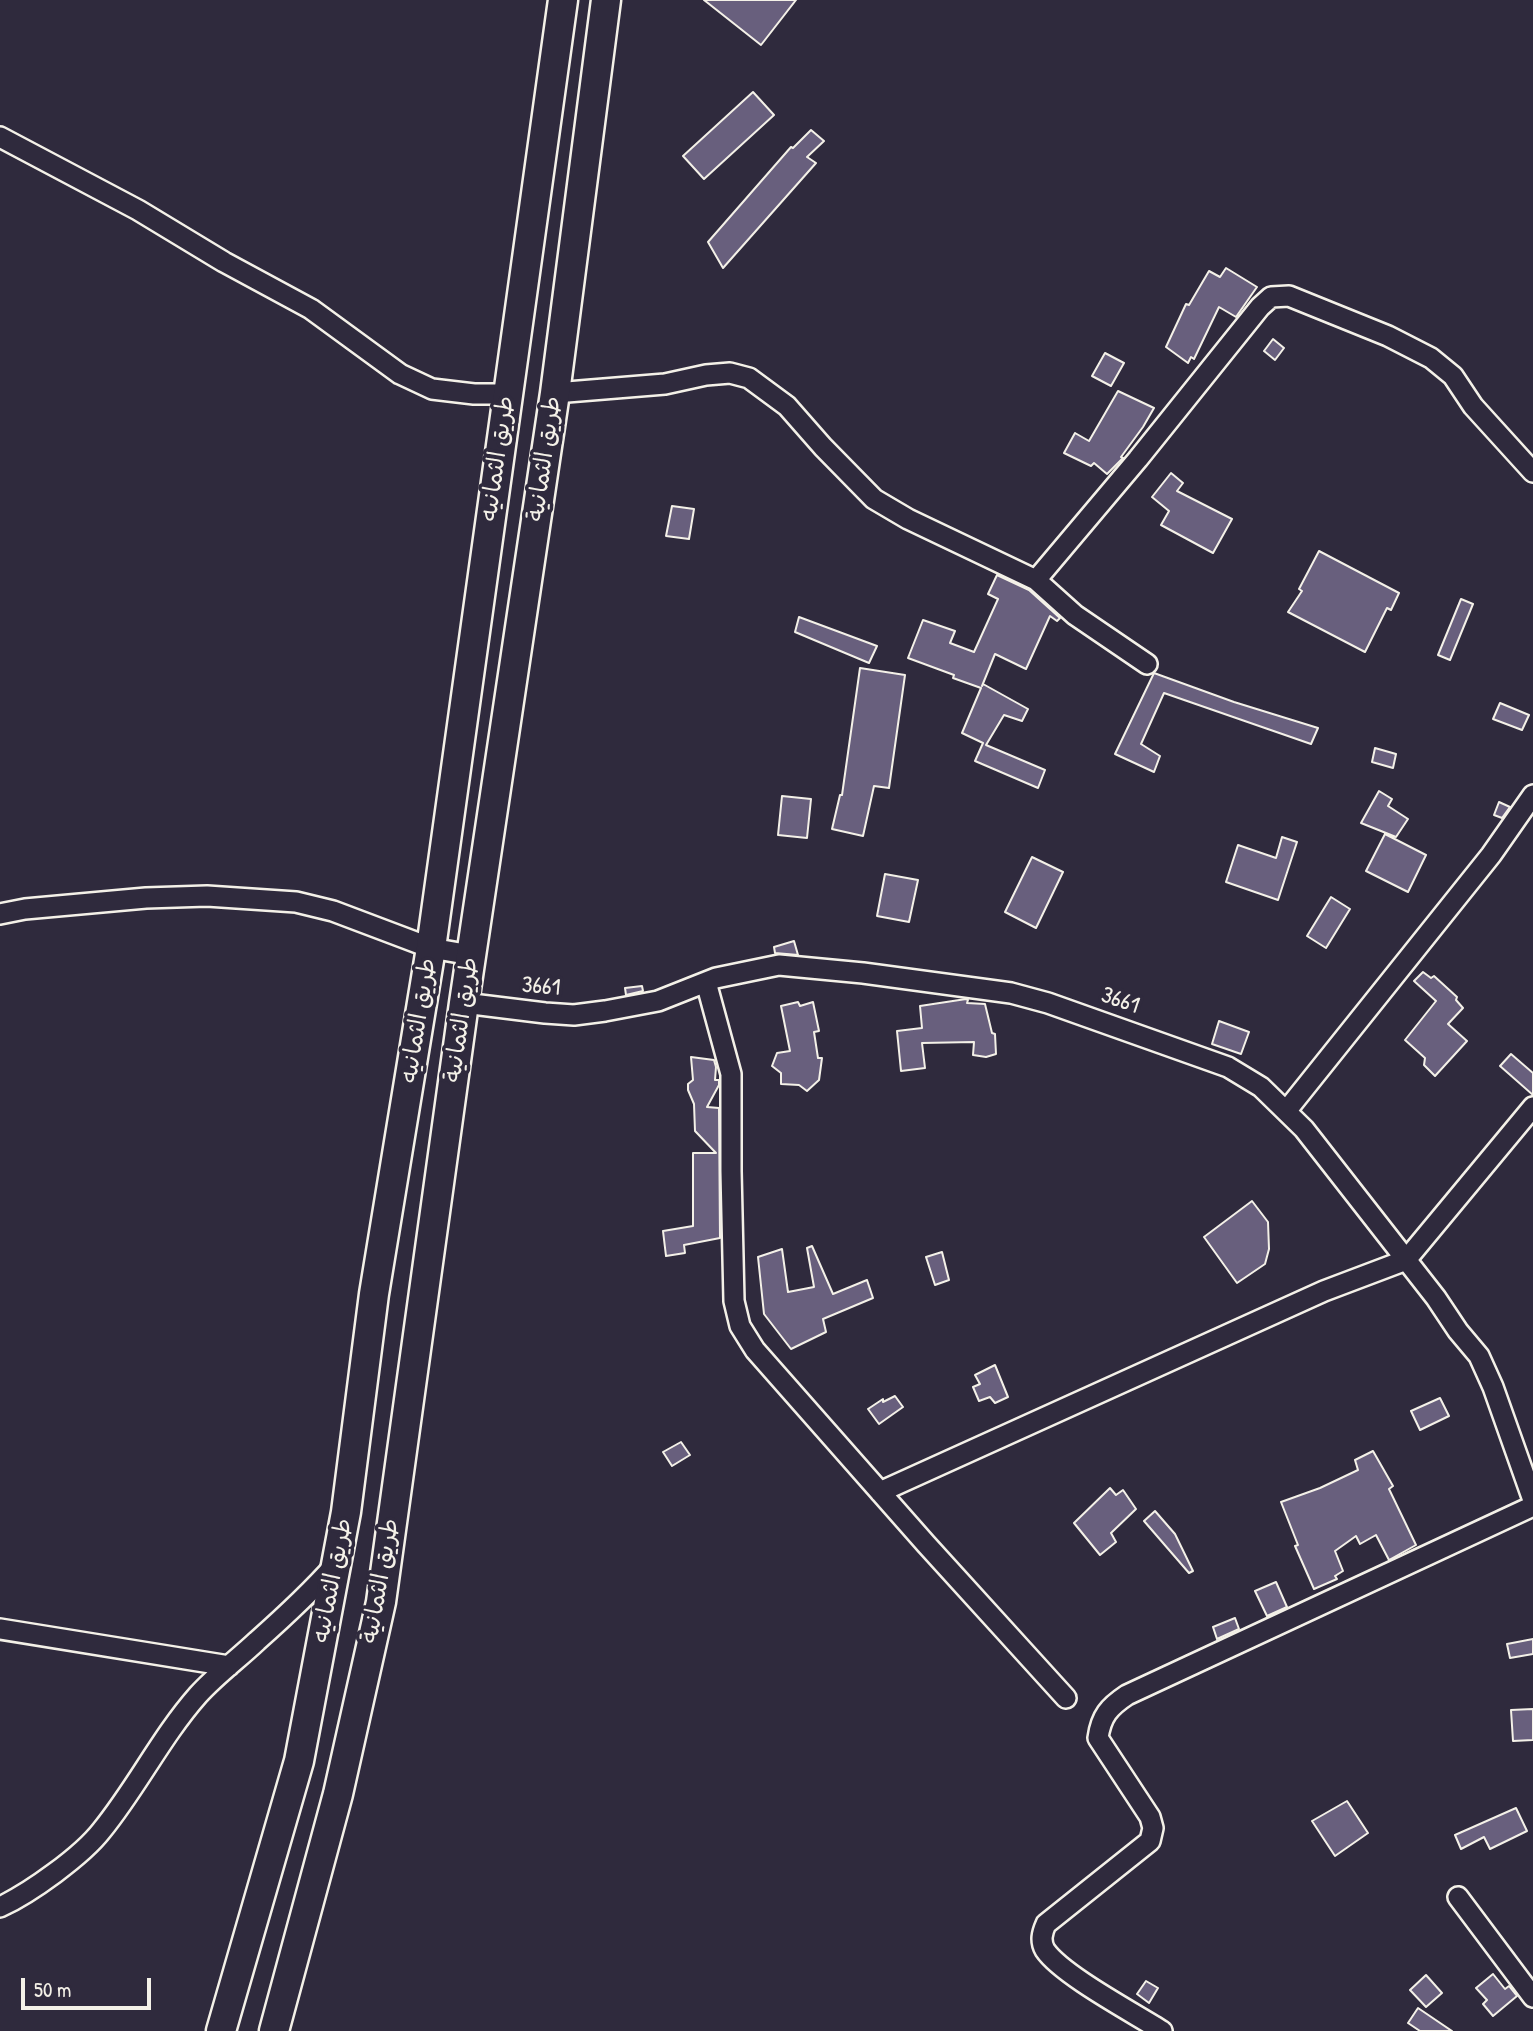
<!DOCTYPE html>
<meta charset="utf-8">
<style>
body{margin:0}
#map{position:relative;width:1533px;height:2031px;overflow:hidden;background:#2f2a3d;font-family:"Patrick Hand",sans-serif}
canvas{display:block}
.scale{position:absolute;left:21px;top:1978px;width:130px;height:32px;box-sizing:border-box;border:4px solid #f4f1e8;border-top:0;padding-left:9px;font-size:21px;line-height:24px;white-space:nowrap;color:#f4f1e8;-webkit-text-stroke:5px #2f2a3d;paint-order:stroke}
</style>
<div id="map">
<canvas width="1533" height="2031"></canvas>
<div class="scale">50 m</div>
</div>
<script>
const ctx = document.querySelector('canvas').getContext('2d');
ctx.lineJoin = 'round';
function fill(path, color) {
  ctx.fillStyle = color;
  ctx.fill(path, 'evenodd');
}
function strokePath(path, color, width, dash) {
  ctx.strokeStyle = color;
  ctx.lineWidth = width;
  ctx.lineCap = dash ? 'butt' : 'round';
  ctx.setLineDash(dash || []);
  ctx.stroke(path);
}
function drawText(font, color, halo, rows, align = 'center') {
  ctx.font = font + ' "Patrick Hand","Playpen Sans Arabic",sans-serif';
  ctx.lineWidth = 7;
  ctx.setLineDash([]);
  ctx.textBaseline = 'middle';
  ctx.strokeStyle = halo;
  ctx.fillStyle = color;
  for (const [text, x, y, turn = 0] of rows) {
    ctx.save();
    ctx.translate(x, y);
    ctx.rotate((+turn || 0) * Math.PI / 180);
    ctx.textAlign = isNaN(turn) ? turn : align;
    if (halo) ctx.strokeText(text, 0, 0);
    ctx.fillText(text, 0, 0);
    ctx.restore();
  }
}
const building = new Path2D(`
 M 704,0 L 796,0 L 761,45 Z
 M 753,92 L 774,115 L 704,179 L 683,156 Z
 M 811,130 L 824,141 L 807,157 L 816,163 L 723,268 L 708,242 L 791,147 L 793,148 Z
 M 1226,268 L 1257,287 L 1236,317 L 1219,307 L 1194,359 L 1191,357 L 1188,363 L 1166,347 L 1186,304 L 1189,305 L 1209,271 L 1220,277 Z
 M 1273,339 L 1284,348 L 1275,360 L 1264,351 Z
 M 1105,353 L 1124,363 L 1111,386 L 1092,376 Z
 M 1118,391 L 1154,408 L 1143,427 L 1121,457 L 1123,458 L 1107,474 L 1094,463 L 1091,466 L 1064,453 L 1075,433 L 1089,441 Z
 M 1171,473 L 1183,483 L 1177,491 L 1232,519 L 1213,553 L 1161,525 L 1169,511 L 1152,497 Z
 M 672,506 L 694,509 L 689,539 L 666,536 Z
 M 1319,551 L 1399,593 L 1391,610 L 1387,608 L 1365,652 L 1288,612 L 1302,591 L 1299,589 Z
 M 997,575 L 1029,590 L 1060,618 L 1057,621 L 1050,616 L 1026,669 L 995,654 L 982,686 L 983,684 L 1028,709 L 1022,721 L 1004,715 L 986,745 L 1045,770 L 1038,788 L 975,761 L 983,743 L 962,733 L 981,688 L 953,678 L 954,675 L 908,658 L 923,620 L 955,631 L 950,643 L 974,652 L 998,599 L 988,594 Z
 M 1461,599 L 1473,604 L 1450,660 L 1438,655 Z
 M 799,617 L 877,646 L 869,663 L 795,632 Z
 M 860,668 L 905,675 L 889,788 L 874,786 L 863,836 L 832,829 L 840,795 L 842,795 Z
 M 1154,673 L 1234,702 L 1318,728 L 1311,744 L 1164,693 L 1141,744 L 1160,756 L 1154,772 L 1115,754 Z
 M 1500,703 L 1529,715 L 1522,730 L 1493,719 Z
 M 1375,748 L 1396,754 L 1393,768 L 1372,762 Z
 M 1379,791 L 1392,799 L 1388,806 L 1408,819 L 1396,837 L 1361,823 Z
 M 782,796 L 811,799 L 807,838 L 778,835 Z
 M 1499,802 L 1510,807 L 1502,818 L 1494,815 Z
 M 1385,834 L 1426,855 L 1408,892 L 1366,871 Z
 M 1282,837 L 1297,842 L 1278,900 L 1226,882 L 1238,845 L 1276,858 Z
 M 1032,857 L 1063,872 L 1036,928 L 1005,912 Z
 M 885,874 L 918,880 L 909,922 L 877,916 Z
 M 1331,897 L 1350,909 L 1326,948 L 1307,936 Z
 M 794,941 L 798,955 L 775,953 L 774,947 Z
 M 1423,972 L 1431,978 L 1434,976 L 1457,997 L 1456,1000 L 1463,1008 L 1448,1024 L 1467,1041 L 1435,1076 L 1424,1065 L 1425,1058 L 1405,1040 L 1436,1001 L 1414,981 Z
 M 642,986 L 643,991 L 626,995 L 625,988 Z
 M 966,999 L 968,1000 L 967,1003 L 985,1004 L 992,1033 L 995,1034 L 996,1054 L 986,1057 L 973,1055 L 974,1042 L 922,1043 L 925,1068 L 901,1071 L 897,1031 L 922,1028 L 920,1006 Z
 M 798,1002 L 800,1006 L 813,1002 L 819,1031 L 814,1032 L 818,1058 L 822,1058 L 819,1080 L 807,1091 L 799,1085 L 781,1084 L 781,1073 L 772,1066 L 777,1053 L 790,1051 L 781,1006 Z
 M 1219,1021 L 1249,1032 L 1241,1054 L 1212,1044 Z
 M 1511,1054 L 1533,1073 L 1533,1095 L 1500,1066 Z
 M 691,1057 L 714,1060 L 716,1067 L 715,1080 L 719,1080 L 719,1085 L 707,1107 L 719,1108 L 720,1238 L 684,1245 L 685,1253 L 666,1256 L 663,1231 L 693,1226 L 693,1153 L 716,1153 L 695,1131 L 694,1104 L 688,1090 L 688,1084 L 693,1080 Z
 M 1252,1201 L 1268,1222 L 1269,1249 L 1265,1264 L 1237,1283 L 1204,1237 Z
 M 812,1246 L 833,1294 L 867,1280 L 873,1298 L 823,1319 L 826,1332 L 791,1349 L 764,1314 L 758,1257 L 782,1249 L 788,1292 L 814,1287 L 807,1248 Z
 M 942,1252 L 949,1280 L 935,1285 L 926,1257 Z
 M 995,1365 L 1008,1397 L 995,1403 L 990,1397 L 979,1401 L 973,1387 L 980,1384 L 975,1375 Z
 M 895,1396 L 903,1407 L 879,1424 L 868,1409 L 883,1399 L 883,1402 Z
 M 1440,1398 L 1449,1416 L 1420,1430 L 1411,1411 Z
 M 681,1442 L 690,1455 L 672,1466 L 663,1452 Z
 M 1373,1451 L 1393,1486 L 1389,1489 L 1416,1545 L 1389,1560 L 1376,1535 L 1360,1544 L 1356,1536 L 1335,1551 L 1343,1571 L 1335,1576 L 1337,1579 L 1314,1589 L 1295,1546 L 1298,1545 L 1281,1502 L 1320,1488 L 1358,1470 L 1355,1460 Z
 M 1110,1488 L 1116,1495 L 1123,1490 L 1136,1509 L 1111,1533 L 1116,1542 L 1100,1555 L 1074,1523 Z
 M 1155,1511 L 1175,1534 L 1193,1571 L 1189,1573 L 1144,1521 Z
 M 1276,1582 L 1287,1607 L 1267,1616 L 1255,1591 Z
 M 1235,1618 L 1239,1629 L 1217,1639 L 1213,1627 Z
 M 1533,1639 L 1533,1654 L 1510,1658 L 1507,1644 Z
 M 1533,1709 L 1533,1740 L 1513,1741 L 1511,1710 Z
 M 1347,1801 L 1368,1833 L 1335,1856 L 1312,1821 Z
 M 1516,1808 L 1527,1831 L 1490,1849 L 1484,1837 L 1461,1849 L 1455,1835 Z
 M 1493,1974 L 1505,1989 L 1509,1986 L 1517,1996 L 1493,2016 L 1483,2004 L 1487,2000 L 1476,1988 Z
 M 1426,1975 L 1442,1993 L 1426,2007 L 1410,1990 Z
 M 1146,1981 L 1158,1988 L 1149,2003 L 1137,1994 Z
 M 1418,2008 L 1452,2031 L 1420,2031 L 1408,2023 Z`);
const street = new Path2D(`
 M 0,137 L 138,210 L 224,262 L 311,309 L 400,374 L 432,389 L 474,394 L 507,394
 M 555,393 L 665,384 L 706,375 L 730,373 L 749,378 L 787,406 L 823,447 L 874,499 L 908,519 L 1036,580 L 1075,615 L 1147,664
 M 1036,580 L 1138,459 L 1260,307 L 1271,297 L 1289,296 L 1388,336 L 1431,358 L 1453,376 L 1473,406 L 1533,472
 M 0,914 L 25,909 L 146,898 L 207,896 L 296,902 L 333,911 L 431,948 L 471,955
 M 706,982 L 731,1074 L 731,1171 L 734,1301 L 740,1326 L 755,1350 L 926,1544 L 1066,1698
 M 464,1003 L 545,1013 L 574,1015 L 605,1011 L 658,1001 L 716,978 L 779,965 L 863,973 L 1011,993 L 1048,1003 L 1228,1067 L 1261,1087 L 1304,1129 L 1436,1298 L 1458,1331 L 1479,1356 L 1493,1387 L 1533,1500
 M 1287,1110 L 1491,855 L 1533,795
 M 880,1492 L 1324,1291 L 1406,1260 L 1533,1107
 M 0,1629 L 229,1666
 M 1458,1897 L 1533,1997
 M 0,1907 C 30,1893 82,1856 102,1830 C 137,1787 161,1737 198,1695 C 216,1675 238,1659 257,1641 C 284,1617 310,1593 334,1566
 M 1162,2031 C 1134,2013 1062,1975 1045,1950 C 1040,1941 1042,1933 1046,1924 L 1150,1841 L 1153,1828 L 1150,1817 L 1098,1738 C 1101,1716 1109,1707 1127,1695 L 1533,1506`);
const secondary = new Path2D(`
 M 221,2031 L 299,1761 L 346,1512 L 374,1294 L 431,948 L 563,0
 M 274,2031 L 338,1794 L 381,1602 L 464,1003 L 555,393 L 606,0`);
const streetNames = [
 ["طريق الثمانيه",498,459,-82],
 ["طريق الثمانية",545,459,-82],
 ["3661",541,987,5],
 ["3661",1120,1001,19],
 ["طريق الثمانية",462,1020,-82],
 ["طريق الثمانيه",419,1021,-81],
 ["طريق الثمانيه",333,1581,-79],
 ["طريق الثمانية",381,1581,-80]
];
fill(building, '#685f7d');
strokePath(building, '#f4f1e8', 2);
strokePath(street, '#f4f1e8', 24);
strokePath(secondary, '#f4f1e8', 33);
strokePath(street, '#2f2a3d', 19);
strokePath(secondary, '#2f2a3d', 28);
drawText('24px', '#f4f1e8', '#2f2a3d', streetNames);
</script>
